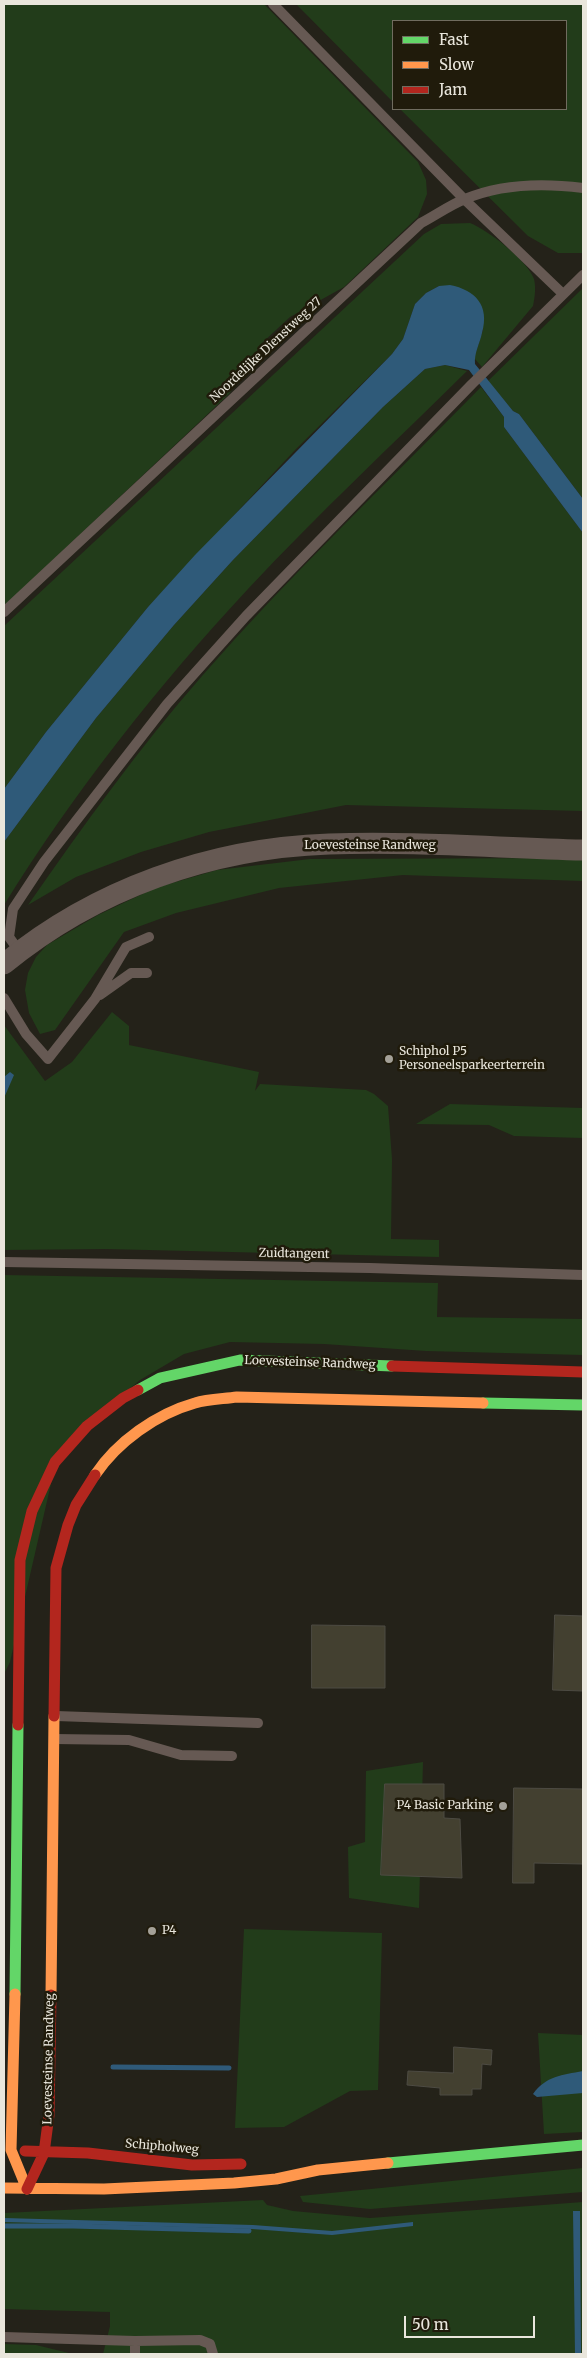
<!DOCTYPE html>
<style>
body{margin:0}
#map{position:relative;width:587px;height:2358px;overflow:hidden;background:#242219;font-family:Merriweather,serif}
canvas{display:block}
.frame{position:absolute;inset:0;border:5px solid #e9e6dc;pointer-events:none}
.legend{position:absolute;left:392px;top:20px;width:175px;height:90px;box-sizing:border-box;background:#201b0b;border:1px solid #706c5f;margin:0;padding:6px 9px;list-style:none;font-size:15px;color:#e9e6dc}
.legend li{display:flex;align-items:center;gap:10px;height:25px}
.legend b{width:25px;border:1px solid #706c5f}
.scale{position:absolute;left:404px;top:2316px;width:131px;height:22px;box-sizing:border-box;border:2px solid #e9e6dc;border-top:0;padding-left:6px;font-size:15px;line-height:18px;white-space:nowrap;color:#e9e6dc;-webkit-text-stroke:4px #201b0b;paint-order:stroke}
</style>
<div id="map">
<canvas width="587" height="2358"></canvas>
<div class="frame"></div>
<ul class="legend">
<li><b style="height:6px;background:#63d668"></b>Fast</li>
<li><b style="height:6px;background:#ff974d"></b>Slow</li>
<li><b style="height:6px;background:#b3261e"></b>Jam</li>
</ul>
<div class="scale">50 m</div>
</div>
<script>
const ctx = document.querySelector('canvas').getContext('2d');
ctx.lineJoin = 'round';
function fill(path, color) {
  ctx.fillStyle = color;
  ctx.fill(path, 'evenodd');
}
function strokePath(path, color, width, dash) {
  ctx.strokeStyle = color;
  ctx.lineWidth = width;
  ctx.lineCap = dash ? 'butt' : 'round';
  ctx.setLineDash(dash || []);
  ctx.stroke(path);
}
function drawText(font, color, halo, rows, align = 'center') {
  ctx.font = font + ' Merriweather,serif';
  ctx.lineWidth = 5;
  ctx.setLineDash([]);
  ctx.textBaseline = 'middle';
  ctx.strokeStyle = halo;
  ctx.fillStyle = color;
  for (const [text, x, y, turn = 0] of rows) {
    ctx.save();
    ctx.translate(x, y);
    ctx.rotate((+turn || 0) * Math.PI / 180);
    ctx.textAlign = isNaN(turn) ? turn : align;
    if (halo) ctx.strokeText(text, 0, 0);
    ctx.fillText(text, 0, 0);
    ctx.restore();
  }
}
const green = new Path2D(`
 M 4,4 L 264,4 L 418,162 L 426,180 L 427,194 L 418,217 L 344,287 L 290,317 L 262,343 L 229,394 L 4,606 Z
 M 296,4 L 583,4 L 583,253 L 558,253 L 528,236 L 400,109 L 566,109 L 566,21 L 393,21 L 393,102 Z
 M 470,223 C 488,230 528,261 534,279 C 536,287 535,297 533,306 L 482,367 L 474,358 L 483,330 L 439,286 L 426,293 L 415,304 L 403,339 L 392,354 L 296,449 L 148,607 L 46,732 L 4,789 L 4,626 L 424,234 L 441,224 Z
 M 583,288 L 583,499 L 519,414 L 513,411 L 488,381 Z
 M 445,365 L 467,371 C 394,443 318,514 248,589 C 157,687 74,792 4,905 L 4,842 L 96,718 L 174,625 L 233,560 L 383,407 L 425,369 Z
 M 481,387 L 504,417 L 504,427 L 583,533 L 583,811 L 346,805 L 209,832 L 141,852 L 76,877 L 28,905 C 83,826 139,748 202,676 C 290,575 387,483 481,387 Z
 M 583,858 L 583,881 L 403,875 L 279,888 L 176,913 L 124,932 L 55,1030 L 40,1034 L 29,1013 L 25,990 L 28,973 L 36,957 L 47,945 L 98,915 L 155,888 L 217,870 L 310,859 Z
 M 112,1012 L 129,1026 L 129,1045 L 259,1072 L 255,1091 L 260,1084 L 366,1090 L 374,1094 L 388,1106 L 392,1159 L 391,1239 L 439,1240 L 439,1257 L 106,1249 L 4,1250 L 4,1025 L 45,1081 L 72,1062 Z
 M 450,1104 L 583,1108 L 583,1138 L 514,1136 L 489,1125 L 416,1124 Z
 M 4,1275 L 438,1283 L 437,1317 L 583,1319 L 583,1355 L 426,1351 L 324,1344 L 230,1342 L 184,1354 L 140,1380 L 59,1449 L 10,1662 L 4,1674 Z
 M 423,1762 L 419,1908 L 349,1898 L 348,1847 L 365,1842 L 366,1771 Z
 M 244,1929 L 382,1933 L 378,2090 L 350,2091 L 284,2127 L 235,2128 Z
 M 538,2033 L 583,2035 L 583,2132 L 544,2134 Z
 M 583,2168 L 583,2192 L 370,2209 L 303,2202 L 300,2196 Z
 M 263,2200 L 267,2205 L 293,2211 L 370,2218 L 583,2202 L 583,2354 L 103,2354 L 110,2326 L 110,2312 L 4,2309 L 4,2213 Z
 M 4,2344 L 36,2345 L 73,2354 L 4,2354 Z`);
const water = new Path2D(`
 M 450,285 C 475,290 490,305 482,333 C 480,343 474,353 475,364 L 513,411 L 519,414 L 583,499 L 583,533 L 504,427 L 504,417 L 469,370 L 445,365 L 425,369 L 383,407 L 233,560 L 174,625 L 96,718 L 4,842 L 4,789 L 46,732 L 148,607 L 195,555 L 392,354 L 403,339 L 415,304 L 426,293 L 439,286 Z
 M 10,1072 L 14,1075 L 4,1098 L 4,1077 Z
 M 583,2071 L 583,2093 L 537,2097 L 533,2094 C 546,2076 562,2075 583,2071 Z
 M 573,2211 L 580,2211 L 581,2354 L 575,2354 Z
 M 4,2218 L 253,2225 L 332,2231 L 413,2222 L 413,2226 L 332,2235 L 252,2229 L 4,2222 Z`);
const stream = new Path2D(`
 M 113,2067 L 229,2068
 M 4,2226 L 73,2226 L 249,2231`);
const building = new Path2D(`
 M 555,1615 L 583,1616 L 583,1691 L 553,1690 Z
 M 312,1625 L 385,1626 L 385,1688 L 312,1688 Z
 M 385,1784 L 444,1784 L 444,1818 L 460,1819 L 462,1878 L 381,1875 Z
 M 514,1788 L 583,1789 L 583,1864 L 534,1863 L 534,1883 L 513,1883 Z
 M 454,2047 L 492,2050 L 491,2065 L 482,2064 L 481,2089 L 472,2089 L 472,2095 L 440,2095 L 440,2088 L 407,2085 L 408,2071 L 453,2073 Z`);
const lane = new Path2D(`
 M 273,4 L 464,199 L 563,294
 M 4,612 L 421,223 C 436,215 450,205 465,199 C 503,183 544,183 583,188
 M 19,951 L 9,937 L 13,909 L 44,862 L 167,704 L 246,616 L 472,384 L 583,275
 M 100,995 L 131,973 L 147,973
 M 4,998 L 26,1034 L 48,1059 L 95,999 L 126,947 L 149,937
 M 4,1262 L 370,1268 L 583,1275
 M 56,1716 L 258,1723
 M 54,1739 L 129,1740 L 181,1755 L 232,1756
 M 4,2337 L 135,2341 L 200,2340 L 210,2344 L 213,2354
 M 135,2341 L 135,2354`);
const street = new Path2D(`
 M 4,964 C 95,889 211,848 329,844 C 413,841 499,848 583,850`);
const fast = new Path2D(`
 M 138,1390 L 160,1378 L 240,1360 L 392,1366
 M 483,1403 L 583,1405
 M 15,1994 L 18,1725
 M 388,2163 L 583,2145`);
const slow = new Path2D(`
 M 95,1475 C 117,1442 156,1414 195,1403 C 208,1399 223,1399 237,1397 L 483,1403
 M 15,1994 L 11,2150 L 27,2189
 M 51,1995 L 54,1716
 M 4,2188 L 104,2189 L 234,2183 L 276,2179 L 318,2170 L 388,2163`);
const jam = new Path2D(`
 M 392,1366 L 583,1372
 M 54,1716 L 56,1568 L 68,1525 L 76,1505 L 95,1475
 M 18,1725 L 20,1560 L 32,1511 L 55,1462 L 87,1426 L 123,1398 L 138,1390
 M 25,2151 L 88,2153 L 192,2165 L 241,2164
 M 27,2189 L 44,2153 L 49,2115 L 51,1995`);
const markers = [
 [389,1059,5,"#a4a198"],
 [503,1806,5,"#a4a198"],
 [152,1931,5,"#a4a198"]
];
const streetNames = [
 ["Noordelijke Dienstweg 27",266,350,-43],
 ["Loevesteinse Randweg",370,846],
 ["Zuidtangent",294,1254,1],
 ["Loevesteinse Randweg",310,1363,2],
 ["Loevesteinse Randweg",49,2059,-89],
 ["Schipholweg",162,2147,5]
];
const poiNames = [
 ["Schiphol P5",399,1052],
 ["Personeelsparkeerterrein",399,1066],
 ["P4 Basic Parking",493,1806,"right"],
 ["P4",162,1931]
];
fill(green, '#223c1a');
fill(water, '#2f5a79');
strokePath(stream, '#2f5a79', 5);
fill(building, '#434030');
strokePath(building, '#4d4b43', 1);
strokePath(lane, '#665953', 10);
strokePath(street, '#665953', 21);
strokePath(fast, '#63d668', 11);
strokePath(slow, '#ff974d', 11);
strokePath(jam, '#b3261e', 11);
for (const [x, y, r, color] of markers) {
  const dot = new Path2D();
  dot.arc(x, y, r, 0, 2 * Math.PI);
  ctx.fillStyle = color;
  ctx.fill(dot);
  strokePath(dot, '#201b0b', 2);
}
drawText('12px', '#e9e6dc', '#201b0b', streetNames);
drawText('12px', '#e9e6dc', '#201b0b', poiNames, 'left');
</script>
